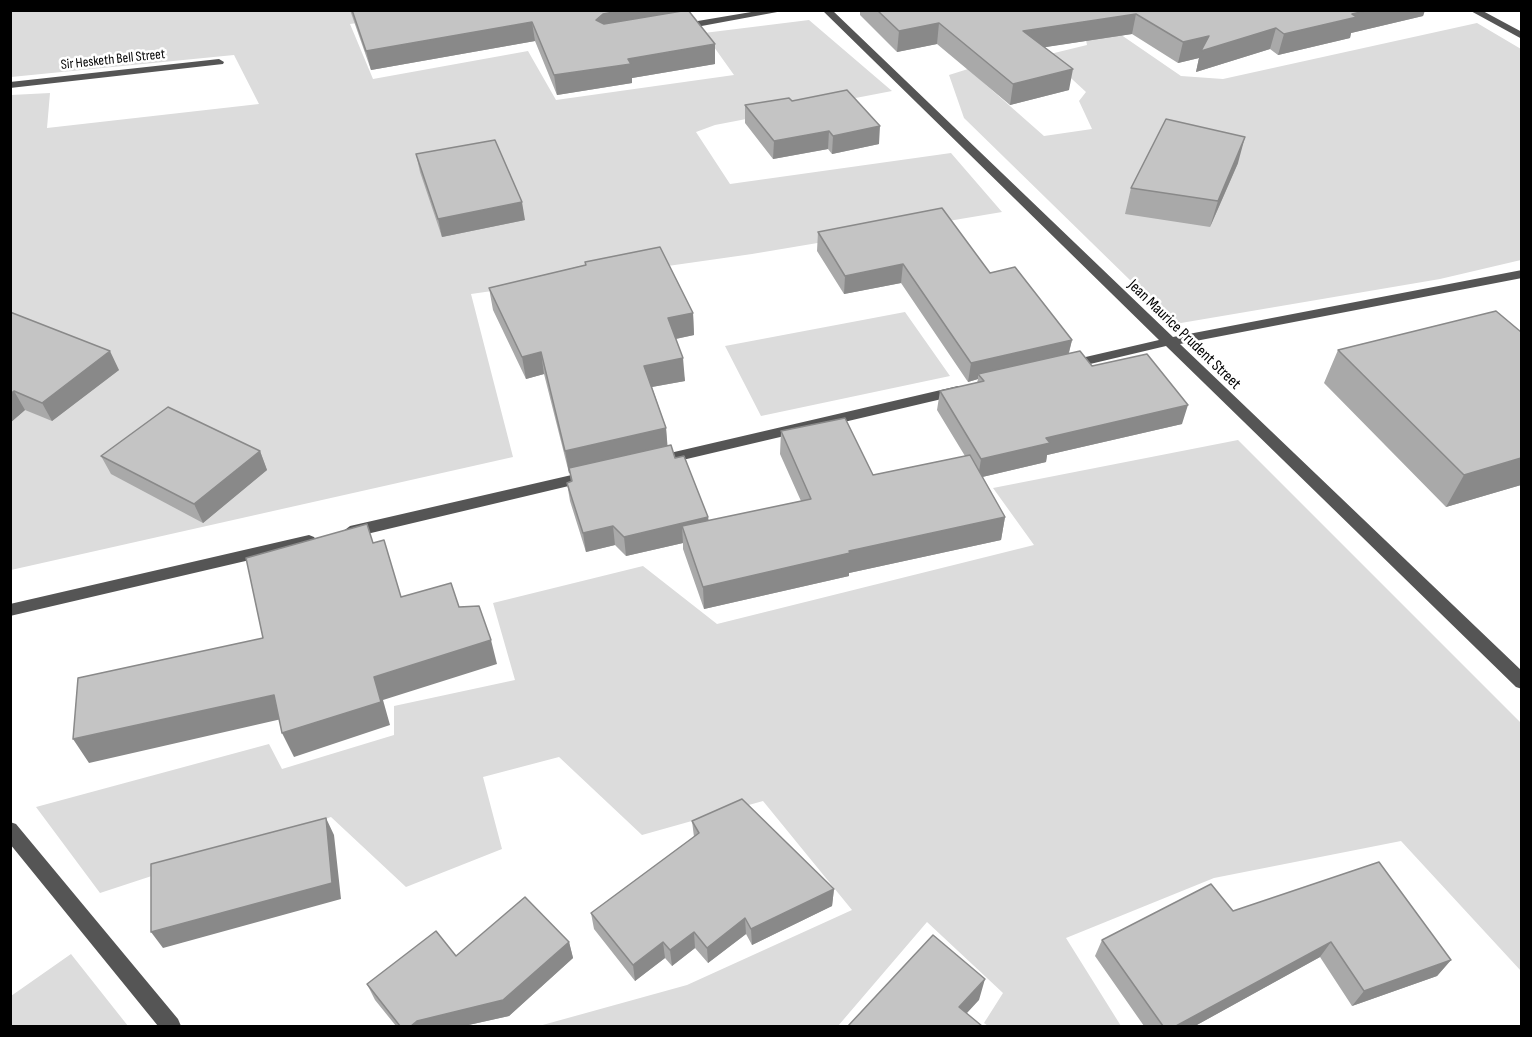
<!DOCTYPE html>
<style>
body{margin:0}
#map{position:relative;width:1532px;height:1037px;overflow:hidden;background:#fff;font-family:"Sofia Sans Condensed",sans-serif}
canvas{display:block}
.frame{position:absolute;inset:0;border:12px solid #000;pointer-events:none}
</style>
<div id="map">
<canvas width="1532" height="1037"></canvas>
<div class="frame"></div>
</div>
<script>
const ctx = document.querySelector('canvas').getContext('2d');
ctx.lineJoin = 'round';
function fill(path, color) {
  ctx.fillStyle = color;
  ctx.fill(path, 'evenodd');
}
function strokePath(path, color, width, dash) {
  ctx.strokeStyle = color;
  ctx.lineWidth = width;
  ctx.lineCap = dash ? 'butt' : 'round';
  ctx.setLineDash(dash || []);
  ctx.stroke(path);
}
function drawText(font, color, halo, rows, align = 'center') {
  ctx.font = font + ' "Sofia Sans Condensed",sans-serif';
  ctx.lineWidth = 5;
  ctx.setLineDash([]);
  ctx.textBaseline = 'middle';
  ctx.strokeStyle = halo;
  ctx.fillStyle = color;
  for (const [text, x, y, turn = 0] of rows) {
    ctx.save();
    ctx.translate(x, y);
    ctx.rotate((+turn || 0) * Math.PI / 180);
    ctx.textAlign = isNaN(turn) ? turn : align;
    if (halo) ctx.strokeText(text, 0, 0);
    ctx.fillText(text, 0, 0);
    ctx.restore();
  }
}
const green = new Path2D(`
 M 11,11 L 446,11 L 350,24 L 373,79 L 528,51 L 556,100 L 734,75 L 704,33 L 809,20 L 892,91 L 715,125 L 696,132 L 730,184 L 951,153 L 1002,212 L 752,254 L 471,294 L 513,457 L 11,570 L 11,95 L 50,93 L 47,128 L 259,104 L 234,55 L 11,77 Z
 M 1477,23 L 1521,49 L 1521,260 L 1440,279 L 1175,324 L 964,118 L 949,75 L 968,69 L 1044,136 L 1092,129 L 1079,101 L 1086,92 L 1046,55 L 1087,45 L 1085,35 L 1114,30 L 1181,76 L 1223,79 Z
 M 905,312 L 950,376 L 761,416 L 725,346 Z
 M 1238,440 L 1521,723 L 1521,971 L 1401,841 L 1214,878 L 1066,938 L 1121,1026 L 988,1026 L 984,1023 L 1003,993 L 927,922 L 838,1026 L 539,1026 L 687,985 L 852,910 L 763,801 L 642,835 L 559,757 L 483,777 L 502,849 L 406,887 L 331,817 L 100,893 L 36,807 L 269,744 L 282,769 L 394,735 L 394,706 L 515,680 L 493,603 L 643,566 L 717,624 L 1034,545 L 993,488 Z
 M 71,954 L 128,1026 L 11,1026 L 11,996 Z`);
const minor = new Path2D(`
 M 763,10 L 788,10 L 680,30 L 675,27 L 680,24 Z
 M 822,10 L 832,10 L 1173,337 L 1522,270 L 1522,278 L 1180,344 L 1522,671 L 1522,689 L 1516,687 L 1166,346 L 1069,369 L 1064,368 L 1062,365 L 1064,362 L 1159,340 Z
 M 1469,10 L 1481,10 L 1522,32 L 1522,39 Z
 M 219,59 L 224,62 L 223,64 L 10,88 L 10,82 Z
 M 958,386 L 965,391 L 963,394 L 657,466 L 650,461 L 657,456 Z
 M 589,471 L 596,476 L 594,480 L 350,538 L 342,532 L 350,526 Z
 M 309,535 L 314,537 L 317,541 L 314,545 L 10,616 L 10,604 Z
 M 10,822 L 16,824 L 178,1019 L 181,1026 L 158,1026 L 10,844 Z`);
const wall = new Path2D(`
 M 350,10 L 681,10 L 715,64 L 632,78 L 632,83 L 557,95 L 535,41 L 371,70 Z
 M 860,10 L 1425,10 L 1423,16 L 1351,33 L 1350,38 L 1278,55 L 1270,49 L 1196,72 L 1199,58 L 1178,63 L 1132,34 L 1045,47 L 1069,90 L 1010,105 L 937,44 L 897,52 L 860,15 Z
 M 792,101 L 879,144 L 832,154 L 828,149 L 773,159 L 745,123 L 745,105 Z
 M 416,154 L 525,220 L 442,237 L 420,172 Z
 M 1238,163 L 1210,227 L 1125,214 L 1131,188 Z
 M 818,232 L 990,273 L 1072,340 L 1069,353 L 1092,366 L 1182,424 L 1047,455 L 1046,462 L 982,477 L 1005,517 L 1001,540 L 849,573 L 849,576 L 704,609 L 683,549 L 683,543 L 626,556 L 615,545 L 586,552 L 570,501 L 567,483 L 571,482 L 570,473 L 569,473 L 544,374 L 526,379 L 493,310 L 489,288 L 585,265 L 585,262 L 693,313 L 694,335 L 676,339 L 685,381 L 652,387 L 666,428 L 667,446 L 708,517 L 709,521 L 801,501 L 780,454 L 781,431 L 873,475 L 965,456 L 937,410 L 940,391 L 977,383 L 978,379 L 968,382 L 901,283 L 844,294 L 817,251 Z
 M 10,312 L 119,370 L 52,421 L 25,410 L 10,423 Z
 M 1338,350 L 1521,485 L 1446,507 L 1324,383 Z
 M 260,451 L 267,470 L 203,523 L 111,474 L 101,456 Z
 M 692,821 L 834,889 L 832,906 L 752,945 L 746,934 L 708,963 L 695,948 L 672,966 L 665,958 L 635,981 L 594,929 L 591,913 L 694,837 Z
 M 1233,911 L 1451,960 L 1437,976 L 1352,1006 L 1320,957 L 1195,1026 L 1144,1026 L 1095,956 L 1102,940 Z
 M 569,942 L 573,958 L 509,1016 L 464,1026 L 396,1026 L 375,1000 L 367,984 L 456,956 Z`);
const shadedWall = new Path2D(`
 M 624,10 L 681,10 L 682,21 L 605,33 L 596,20 L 603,14 Z
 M 1369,10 L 1425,10 L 1423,16 L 1351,33 L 1350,38 L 1278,55 L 1284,34 L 1352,14 Z
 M 1136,14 L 1132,34 L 1020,51 L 1023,31 Z
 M 532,22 L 535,41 L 371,70 L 366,51 Z
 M 939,23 L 937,44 L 897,52 L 899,31 Z
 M 1276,28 L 1270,49 L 1196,72 L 1199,58 L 1178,63 L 1183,42 L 1209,36 Z
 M 715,44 L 715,64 L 632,78 L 632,83 L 557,95 L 554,75 L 628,59 Z
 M 1073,69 L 1069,90 L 1010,105 L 1013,84 Z
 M 880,126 L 879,144 L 832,154 L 833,136 Z
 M 829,131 L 828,149 L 773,159 L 774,141 Z
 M 1245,137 L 1238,163 L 1210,227 L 1218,201 Z
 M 522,202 L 525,220 L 442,237 L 438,219 Z
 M 903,264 L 901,283 L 844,294 L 845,276 Z
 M 693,313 L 694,335 L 670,340 L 668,318 Z
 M 1072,340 L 1067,359 L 978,374 L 978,379 L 968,382 L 971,363 Z
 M 110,351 L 119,370 L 52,421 L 42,403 Z
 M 541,352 L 544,374 L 526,379 L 522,357 Z
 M 683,358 L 685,381 L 646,388 L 644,366 Z
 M 14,391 L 25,410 L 10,423 L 10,394 Z
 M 1188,405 L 1182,424 L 1047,455 L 1046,462 L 978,478 L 981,459 L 1046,438 Z
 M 666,428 L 668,451 L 569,473 L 565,451 Z
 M 260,451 L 267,470 L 203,523 L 194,504 Z
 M 1521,458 L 1521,485 L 1446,507 L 1464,475 Z
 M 708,517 L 709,536 L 682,526 L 683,543 L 626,556 L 624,537 Z
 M 1005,517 L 1001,540 L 849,573 L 849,576 L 704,609 L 703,587 L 849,551 Z
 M 613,526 L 615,545 L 586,552 L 583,533 Z
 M 491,640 L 497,664 L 383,700 L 390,725 L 294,757 L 282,733 L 374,677 Z
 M 274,695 L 286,718 L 89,763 L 73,739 Z
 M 326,818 L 334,835 L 341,899 L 163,948 L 151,932 Z
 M 834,889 L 832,906 L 752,945 L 751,929 Z
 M 745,918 L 746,934 L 708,963 L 707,948 Z
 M 694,932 L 695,948 L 672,966 L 670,950 Z
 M 569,942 L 573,958 L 509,1016 L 464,1026 L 411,1026 L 417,1021 Z
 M 663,942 L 665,958 L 635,981 L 633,965 Z
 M 1331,942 L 1320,957 L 1195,1026 L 1176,1026 Z
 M 1451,960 L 1437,976 L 1352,1006 L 1364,991 Z
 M 985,979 L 979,1000 L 955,1026 L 959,1007 Z`);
const building = new Path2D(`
 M 352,10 L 624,10 L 603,14 L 596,20 L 604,24 L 688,10 L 715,44 L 628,59 L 631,64 L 554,75 L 532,22 L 366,51 Z
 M 877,10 L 1369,10 L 1352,14 L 1357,17 L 1284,34 L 1276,28 L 1201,51 L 1209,36 L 1183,42 L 1136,14 L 1023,31 L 1073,69 L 1013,84 L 939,23 L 899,31 Z
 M 847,90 L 880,126 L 833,136 L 829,131 L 774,141 L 745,105 L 789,98 L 792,101 Z
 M 1166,119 L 1245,137 L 1218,201 L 1131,188 Z
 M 495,140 L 522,202 L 438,219 L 416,154 Z
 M 942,208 L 990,273 L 1015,267 L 1072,340 L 971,363 L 903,264 L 845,276 L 818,232 Z
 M 660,247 L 693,313 L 668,318 L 683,358 L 644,366 L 666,428 L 565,451 L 541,352 L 522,357 L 489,288 L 586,265 L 585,262 Z
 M 1496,311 L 1521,332 L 1521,458 L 1464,475 L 1338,350 Z
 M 10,312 L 110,351 L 42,403 L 14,391 L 10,394 Z
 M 1080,351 L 1092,366 L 1147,354 L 1188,405 L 1046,438 L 1050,443 L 981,459 L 940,391 L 984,381 L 978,374 Z
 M 168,407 L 260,451 L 194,504 L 101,456 Z
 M 845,418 L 873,475 L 970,455 L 1005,517 L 849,551 L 850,553 L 703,587 L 682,526 L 811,499 L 781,431 Z
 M 671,445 L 675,458 L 684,456 L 708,517 L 624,537 L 613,526 L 583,533 L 567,483 L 572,481 L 569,468 Z
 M 367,524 L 373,543 L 384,540 L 401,597 L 451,583 L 459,607 L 479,606 L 491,640 L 374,677 L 381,702 L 282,733 L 274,695 L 73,739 L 78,678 L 263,638 L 246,558 Z
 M 742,799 L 834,889 L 751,929 L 745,918 L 707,948 L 694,932 L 670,950 L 663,942 L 633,965 L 591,913 L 699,833 L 692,821 Z
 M 326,818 L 332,883 L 151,932 L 151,864 Z
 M 1379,862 L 1451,960 L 1364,991 L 1331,942 L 1176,1026 L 1163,1026 L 1102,940 L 1211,884 L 1233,911 Z
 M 525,897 L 569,942 L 503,1000 L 417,1021 L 411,1026 L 400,1026 L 367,984 L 436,931 L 456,956 Z
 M 933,935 L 985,979 L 959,1007 L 982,1026 L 848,1026 Z`);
const farStreetnames = [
 ["Sir Hesketh Bell Street",113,60,-6]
];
const streetNames = [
 ["Jean Maurice Prudent Street",1184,335,44]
];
fill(green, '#dcdcdc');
fill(minor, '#555');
fill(wall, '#a9a9a9');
fill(shadedWall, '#898989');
fill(building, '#c4c4c4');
strokePath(building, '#898989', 1.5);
drawText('14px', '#000', '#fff', farStreetnames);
drawText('16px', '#000', '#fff', streetNames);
</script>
